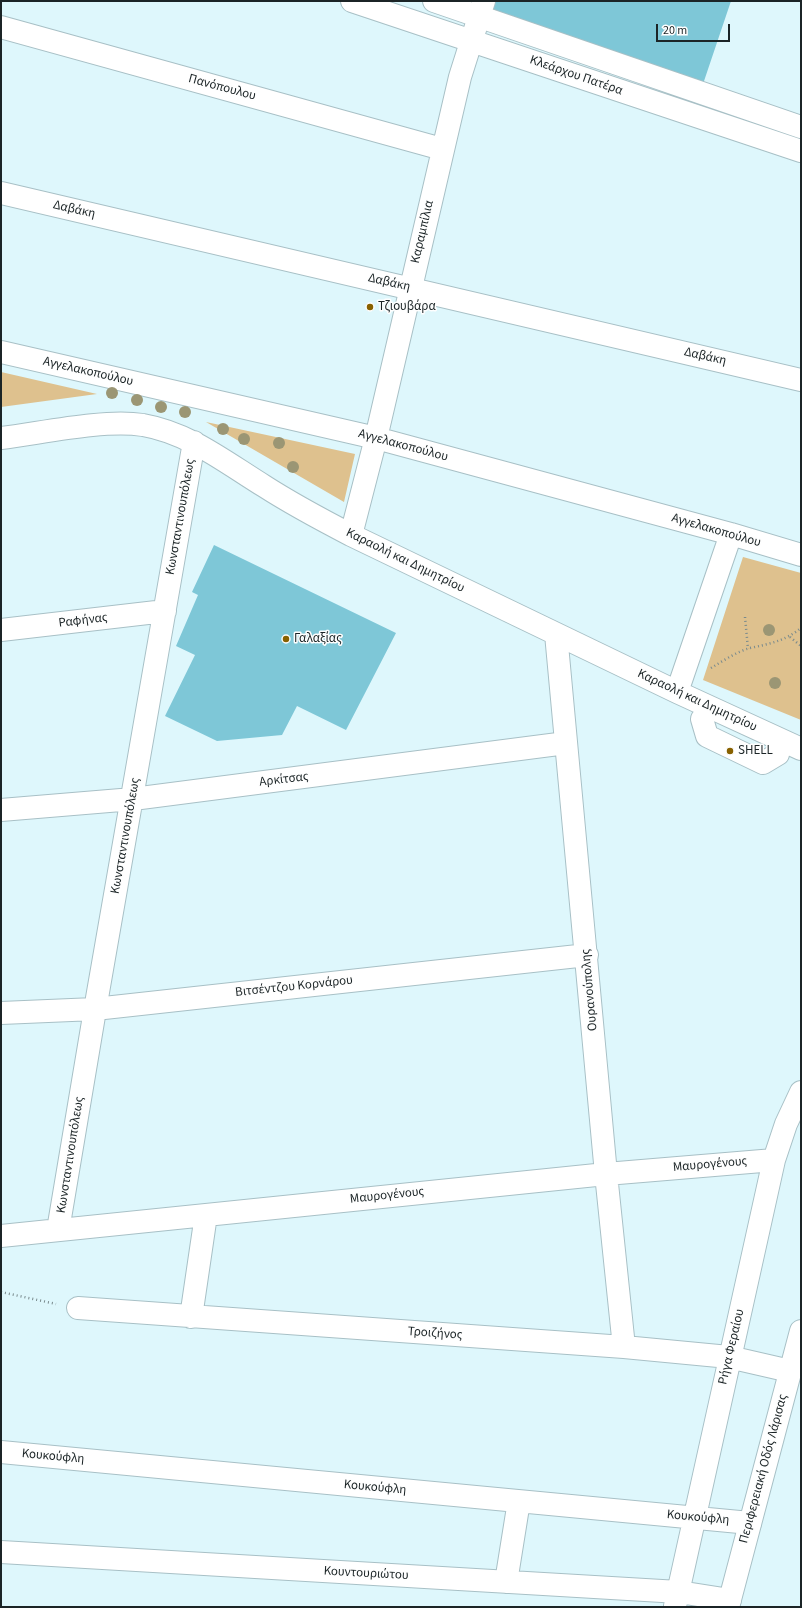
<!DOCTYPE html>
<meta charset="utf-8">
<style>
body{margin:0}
#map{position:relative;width:802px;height:1608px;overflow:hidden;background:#def7fc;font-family:"Source Sans 3",sans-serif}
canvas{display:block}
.frame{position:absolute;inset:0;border:2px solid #1b2426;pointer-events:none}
.scale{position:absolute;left:656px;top:24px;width:74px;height:18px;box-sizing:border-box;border:2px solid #1b2426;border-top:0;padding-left:5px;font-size:12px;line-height:14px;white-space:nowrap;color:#1b2426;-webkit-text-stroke:3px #fefefe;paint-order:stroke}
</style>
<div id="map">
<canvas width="802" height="1608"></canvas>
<div class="frame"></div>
<div class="scale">20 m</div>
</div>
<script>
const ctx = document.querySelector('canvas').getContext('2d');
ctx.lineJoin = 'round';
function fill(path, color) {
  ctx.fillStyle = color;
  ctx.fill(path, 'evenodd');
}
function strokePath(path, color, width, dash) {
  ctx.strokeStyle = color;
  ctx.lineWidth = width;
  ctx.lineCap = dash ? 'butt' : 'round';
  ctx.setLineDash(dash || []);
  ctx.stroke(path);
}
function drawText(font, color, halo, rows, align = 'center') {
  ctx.font = font + ' "Source Sans 3",sans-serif';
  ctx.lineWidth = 3;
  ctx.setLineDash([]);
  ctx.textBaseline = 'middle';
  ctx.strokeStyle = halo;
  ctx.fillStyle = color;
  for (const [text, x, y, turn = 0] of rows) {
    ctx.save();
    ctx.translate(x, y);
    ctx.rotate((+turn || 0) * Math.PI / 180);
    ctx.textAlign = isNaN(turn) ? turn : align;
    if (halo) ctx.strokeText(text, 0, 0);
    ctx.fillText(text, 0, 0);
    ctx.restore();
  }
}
const green = new Path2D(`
 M 1,372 L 97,394 L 1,407 Z
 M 206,422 L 355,454 L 344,502 Z
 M 743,557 L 801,573 L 801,720 L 703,680 Z`);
const building = new Path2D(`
 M 489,1 L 731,1 L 702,87 L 485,13 Z
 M 214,545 L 396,633 L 346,730 L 297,706 L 282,735 L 217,741 L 165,716 L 195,655 L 176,646 L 198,595 L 192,592 Z`);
const path = new Path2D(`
 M 745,617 L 748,649
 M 790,637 L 801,646
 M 711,668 C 723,661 736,652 750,648 C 769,644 785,641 801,628
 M 1,1292 L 56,1304`);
const minor = new Path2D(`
 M 352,1 L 801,151
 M 434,1 L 801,127
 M 1,27 L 442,149
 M 1,193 L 801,380
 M 1,352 L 376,438 L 731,534 L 801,555
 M 1,438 C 42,433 103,419 143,425 C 189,433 225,462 264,486 C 292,504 322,520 351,535 L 677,692 L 801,749
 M 351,535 L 376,438 L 460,77 L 484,1
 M 1,630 L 165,611
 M 556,634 L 606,1174 L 624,1347
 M 677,692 L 731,534
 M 702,719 L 707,736 L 763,763 L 778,754
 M 1,810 L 133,799 L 566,743
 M 1,1013 L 95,1009 L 587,955
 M 58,1230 L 97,998 L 194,442
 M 1,1236 L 606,1174 L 774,1160
 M 78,1308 L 624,1347 L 729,1357 L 790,1371
 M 191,1317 L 206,1215
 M 1,1452 L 750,1523
 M 1,1552 L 679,1592 L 730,1600
 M 506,1582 L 519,1501
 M 675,1606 L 774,1160 L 786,1124 L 801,1092`);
const highway = new Path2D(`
 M 728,1607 L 801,1331`);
const trees = [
 [112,393],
 [137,400],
 [161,407],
 [185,412],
 [223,429],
 [244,439],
 [279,443],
 [293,467],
 [769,630],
 [775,683]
];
const markers = [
 [370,307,4,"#886100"],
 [286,639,4,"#886100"],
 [730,751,4,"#886100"]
];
const streetNames = [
 ["Κλεάρχου Πατέρα",576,76,19],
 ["Πανόπουλου",222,88,15],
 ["Δαβάκη",74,210,13],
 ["Καραμπίλια",423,232,-77],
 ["Δαβάκη",389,283,13],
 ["Δαβάκη",705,357,13],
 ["Αγγελακοπούλου",88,372,13],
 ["Αγγελακοπούλου",403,446,15],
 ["Κωνσταντινουπόλεως",181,517,-80],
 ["Αγγελακοπούλου",716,531,16],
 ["Καραολή και Δημητρίου",405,561,26],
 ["Ραφήνας",83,621,-7],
 ["Καραολή και Δημητρίου",697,701,25],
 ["Αρκίτσας",284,780,-7],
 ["Κωνσταντινουπόλεως",126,836,-80],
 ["Βιτσέντζου Κορνάρου",294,987,-6],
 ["Ουρανούπολης",590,990,-95],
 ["Κωνσταντινουπόλεως",71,1155,-81],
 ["Μαυρογένους",710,1165,-5],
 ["Μαυρογένους",387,1196,-6],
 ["Τρoιζήνος",435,1334,4],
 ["Ρήγα Φεραίου",732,1347,-77],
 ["Κουκούφλη",53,1457,5],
 ["Περιφερειακή Οδός Λάρισας",764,1469,-75],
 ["Κουκούφλη",375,1488,5],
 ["Κουκούφλη",698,1518,5],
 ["Κουντουριώτου",366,1574,3]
];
const poiNames = [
 ["Τζιουβάρα",378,307],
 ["Γαλαξίας",294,639],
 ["SHELL",738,751]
];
fill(green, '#dec18e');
fill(building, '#7ec7d7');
strokePath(minor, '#a8c0c6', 24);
strokePath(highway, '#a8c0c6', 24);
strokePath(path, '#798a8d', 2.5, [1, 3]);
strokePath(minor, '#fff', 22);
strokePath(highway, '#fff', 22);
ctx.fillStyle = '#9b9674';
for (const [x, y] of trees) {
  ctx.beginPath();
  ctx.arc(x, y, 6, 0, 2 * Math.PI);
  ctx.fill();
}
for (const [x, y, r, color] of markers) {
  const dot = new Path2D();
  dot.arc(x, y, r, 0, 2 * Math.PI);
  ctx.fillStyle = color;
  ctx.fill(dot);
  strokePath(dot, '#fefefe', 1.5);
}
drawText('13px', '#1b2426', '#fefefe', streetNames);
drawText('13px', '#1b2426', '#fefefe', poiNames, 'left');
</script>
